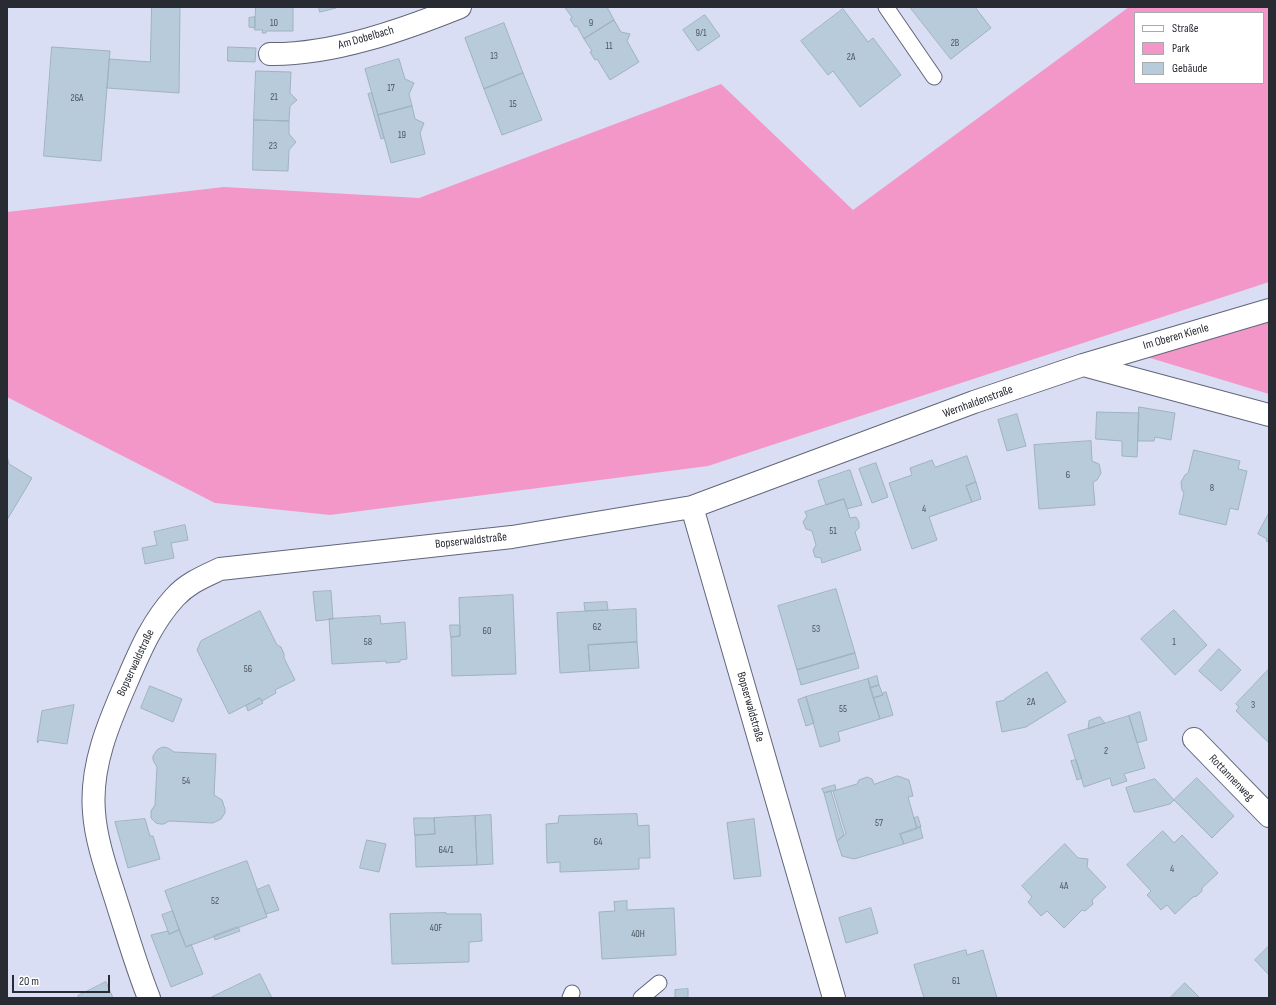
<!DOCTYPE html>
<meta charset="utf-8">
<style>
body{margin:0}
#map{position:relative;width:1276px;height:1005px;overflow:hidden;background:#d9def4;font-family:"Sofia Sans Condensed",sans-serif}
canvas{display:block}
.frame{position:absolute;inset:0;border:8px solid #292b33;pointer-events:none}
.legend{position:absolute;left:1134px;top:12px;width:130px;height:72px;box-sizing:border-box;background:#fff;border:1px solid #a9aaad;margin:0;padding:5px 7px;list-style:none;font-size:12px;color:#292b33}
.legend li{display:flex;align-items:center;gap:8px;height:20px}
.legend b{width:20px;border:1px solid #a9aaad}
.scale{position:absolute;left:12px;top:975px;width:98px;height:18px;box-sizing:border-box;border:2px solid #292b33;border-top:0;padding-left:5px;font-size:12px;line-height:14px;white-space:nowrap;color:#292b33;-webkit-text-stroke:3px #fff;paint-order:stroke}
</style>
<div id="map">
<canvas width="1276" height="1005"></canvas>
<div class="frame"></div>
<ul class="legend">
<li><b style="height:5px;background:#fff"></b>Straße</li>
<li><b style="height:11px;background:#f397c9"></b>Park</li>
<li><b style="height:11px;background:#b7cbdb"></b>Gebäude</li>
</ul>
<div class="scale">20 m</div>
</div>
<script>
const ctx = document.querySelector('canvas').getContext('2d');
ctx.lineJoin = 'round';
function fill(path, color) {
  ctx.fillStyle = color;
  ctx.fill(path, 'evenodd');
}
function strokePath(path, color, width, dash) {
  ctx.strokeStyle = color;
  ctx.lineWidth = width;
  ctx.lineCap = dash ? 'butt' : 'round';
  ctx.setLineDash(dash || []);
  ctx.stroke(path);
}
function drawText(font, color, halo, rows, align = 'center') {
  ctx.font = font + ' "Sofia Sans Condensed",sans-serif';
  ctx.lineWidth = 4;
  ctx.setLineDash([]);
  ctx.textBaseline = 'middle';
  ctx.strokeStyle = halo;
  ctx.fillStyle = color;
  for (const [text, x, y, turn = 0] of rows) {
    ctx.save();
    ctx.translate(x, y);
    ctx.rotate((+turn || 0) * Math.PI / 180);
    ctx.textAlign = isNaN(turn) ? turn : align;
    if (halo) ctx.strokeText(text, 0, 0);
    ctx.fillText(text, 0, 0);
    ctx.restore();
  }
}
const green = new Path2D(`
 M 1129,7 L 1269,7 L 1269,282 L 708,466 L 330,515 L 215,503 L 7,397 L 7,212 L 224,187 L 419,198 L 721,84 L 853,210 ZM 1135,13 L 1263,13 L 1263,83 L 1135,83 Z
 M 1269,309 L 1269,394 L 1137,354 Z`);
const building = new Path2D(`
 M 152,7 L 180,7 L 179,93 L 107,88 L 109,59 L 150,62 Z
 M 256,7 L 293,7 L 293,31 L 266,31 L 266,33 L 262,33 L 263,30 L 255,30 Z
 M 319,7 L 335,7 L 336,8 L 320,12 Z
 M 565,7 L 607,7 L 614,20 L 584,39 L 577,26 L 575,27 L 570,19 L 572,18 Z
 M 910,7 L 975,7 L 991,28 L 951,59 Z
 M 843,9 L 868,42 L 873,38 L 901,75 L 860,107 L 833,71 L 828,75 L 801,41 Z
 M 705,15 L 720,36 L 698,51 L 683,30 Z
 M 255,17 L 255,28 L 249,27 L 249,18 Z
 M 614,20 L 621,32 L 630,34 L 627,41 L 639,62 L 610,80 L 597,59 L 595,60 L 590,52 L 592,51 L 584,39 Z
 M 504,23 L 523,73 L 484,89 L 465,38 Z
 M 52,47 L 110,51 L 101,161 L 44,156 Z
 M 228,47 L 256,48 L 255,62 L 228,61 Z
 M 399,59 L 405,79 L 414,83 L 409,94 L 412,106 L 378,115 L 365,69 Z
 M 256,71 L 291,72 L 290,93 L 297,100 L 290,106 L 289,121 L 254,120 Z
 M 523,73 L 542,120 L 502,135 L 484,89 Z
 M 372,93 L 384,138 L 381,139 L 368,94 Z
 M 412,106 L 415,119 L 424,123 L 420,133 L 425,154 L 391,163 L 378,115 Z
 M 254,120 L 289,121 L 289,134 L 296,142 L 289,150 L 288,171 L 253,170 Z
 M 1139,407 L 1175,413 L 1171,440 L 1155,437 L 1154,441 L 1138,441 Z
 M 1097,412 L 1139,413 L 1137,457 L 1122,456 L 1122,441 L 1096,439 Z
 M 1017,414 L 1026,446 L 1007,451 L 998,420 Z
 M 1091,441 L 1092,461 L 1099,464 L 1101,473 L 1097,480 L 1093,482 L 1095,505 L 1039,509 L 1034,445 Z
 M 1194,450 L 1240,461 L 1238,469 L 1247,471 L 1238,510 L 1230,508 L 1226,525 L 1179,514 L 1184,493 L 1182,490 L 1181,482 L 1185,475 L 1188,473 Z
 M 7,456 L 9,464 L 32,478 L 7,520 Z
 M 967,456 L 976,482 L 966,486 L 972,502 L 929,517 L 937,540 L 912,549 L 889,483 L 912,475 L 910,468 L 932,460 L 935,467 Z
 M 876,463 L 888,497 L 872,503 L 859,469 Z
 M 850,470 L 862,505 L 847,509 L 844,499 L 826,505 L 818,481 Z
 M 976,482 L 981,499 L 972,502 L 966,486 Z
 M 844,499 L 850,518 L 856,517 L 859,522 L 859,528 L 855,532 L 861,550 L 822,563 L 821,558 L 815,557 L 813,550 L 816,545 L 812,531 L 806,529 L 803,522 L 807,516 L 805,512 Z
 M 1269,513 L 1269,542 L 1266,541 L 1267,539 L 1258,534 Z
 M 185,525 L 188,540 L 171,543 L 174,558 L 145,564 L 142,548 L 157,545 L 154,532 Z
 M 836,589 L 855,653 L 797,670 L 778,606 Z
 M 331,591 L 333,619 L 316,621 L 313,592 Z
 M 513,595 L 516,674 L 452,676 L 451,637 L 460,636 L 459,598 Z
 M 607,602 L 608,610 L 585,611 L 584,603 Z
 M 636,609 L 637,642 L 588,645 L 590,671 L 560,673 L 557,613 Z
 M 1174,610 L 1207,645 L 1175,675 L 1141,639 Z
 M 260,611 L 277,645 L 281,647 L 284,654 L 284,658 L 295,680 L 275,690 L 276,693 L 262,701 L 260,698 L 229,714 L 197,650 L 201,641 Z
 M 380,616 L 381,624 L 405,622 L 407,659 L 400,660 L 400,662 L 386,663 L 386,661 L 332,664 L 329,619 Z
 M 450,625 L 460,625 L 460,636 L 451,637 Z
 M 637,642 L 639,668 L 590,671 L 588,645 Z
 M 1219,649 L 1241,670 L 1221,691 L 1199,671 Z
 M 855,653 L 859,668 L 801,685 L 797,670 Z
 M 1269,669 L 1269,743 L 1236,711 L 1239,707 L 1236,704 Z
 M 1047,672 L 1066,702 L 1026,727 L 1002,732 L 996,702 L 1005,700 L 1005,699 Z
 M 877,676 L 879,685 L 870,688 L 868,679 Z
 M 868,679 L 880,719 L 838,732 L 840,741 L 820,747 L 806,697 Z
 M 879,685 L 883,695 L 873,698 L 870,688 Z
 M 150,686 L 182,699 L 173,722 L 141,708 Z
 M 886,692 L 893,715 L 880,719 L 873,698 L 883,695 L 882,694 Z
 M 806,697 L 814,723 L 806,726 L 798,700 Z
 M 260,698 L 263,703 L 248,711 L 246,706 Z
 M 74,705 L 67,744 L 39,740 L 38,743 L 37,742 L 42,711 Z
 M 1140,712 L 1147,740 L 1137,743 L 1129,716 Z
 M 1129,716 L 1145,768 L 1124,774 L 1127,781 L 1112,786 L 1110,778 L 1084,787 L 1068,735 Z
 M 1100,717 L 1105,723 L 1088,729 L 1089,721 Z
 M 163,747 L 168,748 L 174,752 L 216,754 L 214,795 L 222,800 L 225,809 L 225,813 L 221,819 L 213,823 L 169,821 L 164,824 L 160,824 L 156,823 L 151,818 L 151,811 L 155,805 L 157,767 L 153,760 L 153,756 L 157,750 Z
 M 1076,760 L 1082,778 L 1077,780 L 1071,761 Z
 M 898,776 L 909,780 L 913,796 L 908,797 L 917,829 L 900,834 L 904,844 L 854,859 L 842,856 L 837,841 L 846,834 L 833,791 L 857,784 L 859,780 L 867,777 L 872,779 L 874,784 Z
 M 1197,778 L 1234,816 L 1212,838 L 1174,800 Z
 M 1155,779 L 1174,800 L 1170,804 L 1139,812 L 1134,812 L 1126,788 Z
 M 835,785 L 836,790 L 824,793 L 822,789 Z
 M 831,791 L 844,835 L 837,841 L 824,793 Z
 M 637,814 L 638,826 L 649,825 L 650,858 L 639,858 L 639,869 L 560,872 L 560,862 L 547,863 L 546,824 L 558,823 L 559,816 Z
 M 491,815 L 493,864 L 477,865 L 475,816 Z
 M 475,816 L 477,865 L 416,867 L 415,835 L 435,834 L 434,818 Z
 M 918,817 L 921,827 L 917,828 L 914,818 Z
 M 414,818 L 434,818 L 435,834 L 415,835 Z
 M 145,819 L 150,836 L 153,836 L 160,859 L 128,868 L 115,822 Z
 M 754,819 L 761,876 L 734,879 L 727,823 Z
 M 920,827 L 923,838 L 904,844 L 900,834 Z
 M 1163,831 L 1174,843 L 1182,835 L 1218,873 L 1202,888 L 1202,891 L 1197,896 L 1193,897 L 1175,914 L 1167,905 L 1161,910 L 1147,895 L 1151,891 L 1127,865 Z
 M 367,840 L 386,844 L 379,872 L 360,868 Z
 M 1065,844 L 1078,858 L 1088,859 L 1087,867 L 1106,887 L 1092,900 L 1093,904 L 1085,911 L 1082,910 L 1064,928 L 1047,911 L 1041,916 L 1028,902 L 1032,897 L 1022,886 Z
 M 247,861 L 267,917 L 186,947 L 165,891 Z
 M 269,885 L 279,910 L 266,914 L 257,890 Z
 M 627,901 L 627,910 L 674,908 L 676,955 L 602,959 L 599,912 L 615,911 L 614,902 Z
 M 871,908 L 878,933 L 846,943 L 839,918 Z
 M 173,911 L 179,930 L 169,934 L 162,915 Z
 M 446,913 L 446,914 L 481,914 L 482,941 L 469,942 L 469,962 L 392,964 L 390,914 Z
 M 238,927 L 240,931 L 215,940 L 214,936 Z
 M 179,930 L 186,947 L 191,944 L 203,974 L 171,987 L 151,935 L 168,931 L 169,934 Z
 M 1269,946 L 1269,975 L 1255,960 Z
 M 966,950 L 967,955 L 983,950 L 997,998 L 924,998 L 914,965 Z
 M 260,974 L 272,998 L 210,998 Z
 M 106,982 L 113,998 L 79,998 L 78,996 Z
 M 1185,983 L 1200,998 L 1170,998 Z
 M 688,989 L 688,998 L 675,998 L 675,990 Z`);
const lane = new Path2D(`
 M 886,7 L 934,77
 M 570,998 L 572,993
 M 641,998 L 659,983`);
const street = new Path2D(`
 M 270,54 C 332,55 403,30 460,7
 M 1083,365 L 1269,415
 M 692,507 L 834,998
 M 1194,739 L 1269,816
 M 149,998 C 137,968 128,937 118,906 C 109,877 96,843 94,812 C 90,766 109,722 127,681 C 140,651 152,622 175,597 C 188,583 203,577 220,569 L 512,537 L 692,507 L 974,402 L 1083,365 L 1269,310`);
const numberNames = [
 ["10",274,23],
 ["9",591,23],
 ["9/1",701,33],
 ["2B",955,43],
 ["11",609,46],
 ["13",494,56],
 ["2A",851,57],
 ["17",391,88],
 ["21",274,97],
 ["26A",77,98],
 ["15",513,104],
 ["19",402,135],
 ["23",273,146],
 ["6",1068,475],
 ["8",1212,488],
 ["4",924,509],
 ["51",833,531],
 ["62",597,627],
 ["53",816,629],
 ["60",487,631],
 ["58",368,642],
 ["1",1174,642],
 ["56",248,669],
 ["2A",1031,702],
 ["3",1253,705],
 ["55",843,709],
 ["2",1106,751],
 ["54",186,781],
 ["57",879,823],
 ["64",598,842],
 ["64/1",446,850],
 ["4",1172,869],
 ["4A",1064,886],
 ["52",215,901],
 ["40F",436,928],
 ["40H",638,934],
 ["61",956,981]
];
const streetNames = [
 ["Am Dobelbach",366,38,-16],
 ["Im Oberen Kienle",1176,337,-16],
 ["Wernhaldenstraße",978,402,-20],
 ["Bopserwaldstraße",471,541,-6],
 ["Bopserwaldstraße",136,663,-65],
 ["Bopserwaldstraße",750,707,74],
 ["Rottannenweg",1231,778,46]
];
fill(green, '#f397c9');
fill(building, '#b7cbdb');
strokePath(building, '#9eb2c2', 1);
strokePath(lane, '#62667a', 17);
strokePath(street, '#62667a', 24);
strokePath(lane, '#fff', 15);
strokePath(street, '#fff', 22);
drawText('10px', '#4c535d', null, numberNames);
drawText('12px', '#292b33', '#fff', streetNames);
</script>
